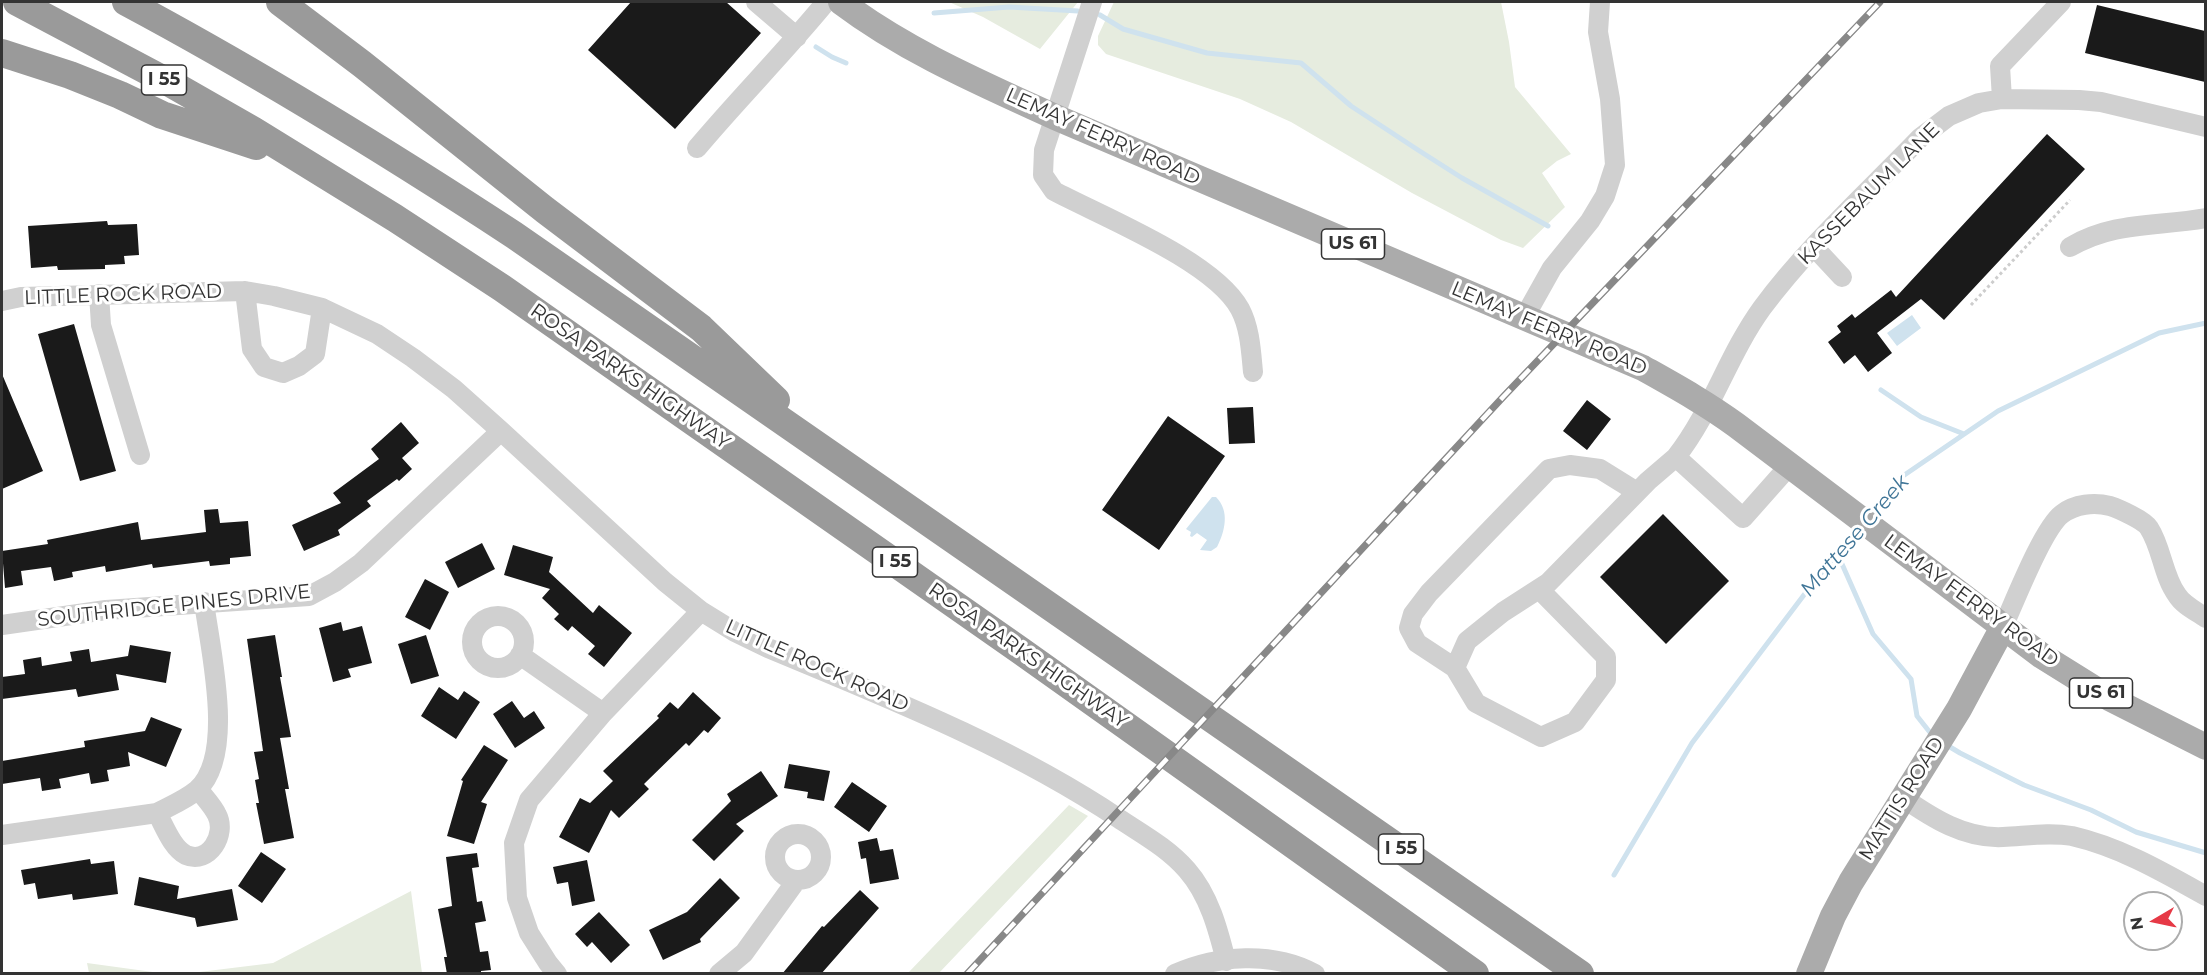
<!DOCTYPE html>
<style>
body{margin:0}
#map{position:relative;width:2207px;height:975px;overflow:hidden;background:#fff;font-family:Montserrat,sans-serif}
canvas{display:block}
.frame{position:absolute;inset:0;border:3px solid #333;pointer-events:none}
.north{position:absolute;left:2123px;top:891px;width:60px;height:60px;box-sizing:border-box;background:#fff;border:2px solid #adadad;border-radius:50%;rotate:261deg;font-size:16px;font-weight:700;line-height:24px;text-align:center;color:#333}
.north::after{content:'';display:block;margin:auto;width:21px;height:27px;background:#e63946;clip-path:polygon(50% 0,100% 100%,50% 72%,0 100%)}
</style>
<div id="map">
<canvas width="2207" height="975"></canvas>
<div class="frame"></div>
<div class="north">N</div>
</div>
<script>
const ctx = document.querySelector('canvas').getContext('2d');
ctx.lineJoin = 'round';
function fill(path, color) {
  ctx.fillStyle = color;
  ctx.fill(path, 'evenodd');
}
function strokePath(path, color, width, dash) {
  ctx.strokeStyle = color;
  ctx.lineWidth = width;
  ctx.lineCap = dash ? 'butt' : 'round';
  ctx.setLineDash(dash || []);
  ctx.stroke(path);
}
function drawText(font, color, halo, rows, align = 'center') {
  ctx.font = font + ' Montserrat,sans-serif';
  ctx.lineWidth = 6;
  ctx.setLineDash([]);
  ctx.textBaseline = 'middle';
  ctx.strokeStyle = halo;
  ctx.fillStyle = color;
  for (const [text, x, y, turn = 0] of rows) {
    ctx.save();
    ctx.translate(x, y);
    ctx.rotate((+turn || 0) * Math.PI / 180);
    ctx.textAlign = isNaN(turn) ? turn : align;
    if (halo) ctx.strokeText(text, 0, 0);
    ctx.fillText(text, 0, 0);
    ctx.restore();
  }
}
const green = new Path2D(`
 M 949,2 L 1078,2 L 1040,49 L 983,17 Z
 M 1114,2 L 1501,2 L 1509,42 L 1515,87 L 1571,154 L 1557,161 L 1542,173 L 1565,207 L 1523,248 L 1501,240 L 1412,193 L 1291,122 L 1240,99 L 1106,54 L 1098,45 L 1098,36 Z
 M 1069,805 L 1088,816 L 939,973 L 908,973 Z
 M 411,891 L 422,973 L 191,973 L 273,963 Z
 M 87,963 L 160,973 L 89,973 Z`);
const water = new Path2D(`
 M 1912,315 L 1921,328 L 1897,346 L 1887,333 Z
 M 1212,497 L 1216,497 C 1230,511 1225,531 1217,547 L 1211,551 L 1200,550 L 1207,540 L 1197,533 L 1192,537 L 1190,536 L 1191,532 L 1186,529 Z`);
const stream = new Path2D(`
 M 934,13 L 1009,7 L 1078,11
 M 1100,15 L 1123,29 L 1207,53 L 1301,63 L 1351,106 L 1418,150 L 1462,178 L 1548,226
 M 816,47 L 832,57 L 846,63
 M 1881,390 L 1921,417 L 1964,434
 M 1868,518 L 1900,478 L 1998,411 L 2159,333 L 2206,323
 M 1838,555 L 1873,634 L 1911,679 L 1917,716 L 1932,735
 M 1945,744 L 1960,753 L 2024,785 L 2091,810 L 2136,832 L 2206,853
 M 1614,875 L 1692,743 L 1816,579 L 1861,527`);
const building = new Path2D(`
 M 631,2 L 726,2 L 761,33 L 675,129 L 588,50 Z
 M 2097,5 L 2205,31 L 2205,82 L 2085,53 Z
 M 2047,134 L 2085,169 L 1944,320 L 1921,299 L 1877,333 L 1892,353 L 1868,372 L 1855,355 L 1844,364 L 1828,342 L 1841,332 L 1837,326 L 1852,314 L 1855,318 L 1891,290 L 1896,297 Z
 M 107,221 L 108,225 L 137,224 L 139,255 L 124,256 L 125,264 L 105,265 L 105,269 L 58,270 L 57,266 L 31,268 L 28,226 Z
 M 74,324 L 116,471 L 80,481 L 38,334 Z
 M 2,374 L 43,471 L 2,489 Z
 M 1587,400 L 1611,419 L 1587,450 L 1563,431 Z
 M 1253,407 L 1255,443 L 1229,444 L 1227,408 Z
 M 1168,416 L 1225,456 L 1159,550 L 1102,510 Z
 M 401,422 L 419,443 L 402,458 L 412,469 L 399,481 L 397,479 L 367,501 L 371,506 L 338,530 L 340,535 L 304,551 L 292,525 L 341,503 L 333,493 L 379,459 L 371,449 Z
 M 218,509 L 220,523 L 248,521 L 251,556 L 230,558 L 230,564 L 210,566 L 209,561 L 153,568 L 152,564 L 106,572 L 105,566 L 72,572 L 73,577 L 54,581 L 51,567 L 21,571 L 23,585 L 5,588 L 2,551 L 48,544 L 47,540 L 138,522 L 141,540 L 206,532 L 204,510 Z
 M 1663,514 L 1729,581 L 1666,644 L 1600,577 Z
 M 482,543 L 495,569 L 458,588 L 445,562 Z
 M 513,545 L 553,557 L 549,572 L 593,613 L 599,605 L 632,633 L 604,667 L 588,654 L 595,646 L 572,626 L 568,631 L 554,619 L 559,614 L 542,598 L 550,589 L 504,575 Z
 M 425,579 L 449,592 L 430,630 L 405,617 Z
 M 341,622 L 343,631 L 362,626 L 372,663 L 348,669 L 351,677 L 333,682 L 319,628 Z
 M 275,635 L 282,677 L 280,677 L 291,737 L 280,738 L 289,789 L 285,789 L 294,838 L 264,844 L 256,803 L 259,803 L 255,780 L 259,779 L 254,752 L 263,751 L 247,639 Z
 M 426,635 L 439,676 L 411,684 L 398,644 Z
 M 130,645 L 171,652 L 166,683 L 116,674 L 119,690 L 78,697 L 76,689 L 2,699 L 2,677 L 25,674 L 23,660 L 41,657 L 42,666 L 72,661 L 70,652 L 89,649 L 91,662 L 128,656 Z
 M 439,687 L 458,700 L 464,691 L 480,702 L 456,739 L 421,716 Z
 M 693,692 L 721,718 L 708,733 L 704,730 L 689,746 L 686,743 L 644,784 L 649,789 L 619,818 L 611,810 L 589,853 L 559,837 L 580,798 L 590,803 L 613,781 L 603,771 L 659,718 L 657,716 L 670,702 L 678,709 Z
 M 512,701 L 524,718 L 534,711 L 545,728 L 515,748 L 493,714 Z
 M 151,717 L 182,729 L 166,767 L 128,752 L 130,766 L 107,770 L 109,781 L 91,784 L 89,773 L 59,779 L 61,788 L 42,791 L 40,778 L 2,784 L 2,761 L 85,747 L 84,741 L 145,731 Z
 M 484,745 L 508,760 L 481,802 L 487,804 L 474,844 L 447,836 L 463,781 L 461,780 Z
 M 789,764 L 830,771 L 824,801 L 807,798 L 808,792 L 784,788 Z
 M 761,771 L 778,796 L 736,824 L 744,831 L 714,861 L 692,840 L 731,801 L 727,794 Z
 M 852,782 L 887,806 L 869,832 L 834,807 Z
 M 877,838 L 880,851 L 893,849 L 899,879 L 870,884 L 866,858 L 861,859 L 858,842 Z
 M 261,852 L 286,869 L 262,903 L 238,886 Z
 M 477,853 L 479,867 L 472,868 L 477,902 L 482,901 L 486,921 L 475,923 L 480,952 L 488,951 L 491,970 L 481,971 L 481,974 L 447,974 L 444,957 L 447,957 L 438,909 L 452,906 L 446,857 Z
 M 90,859 L 91,864 L 114,861 L 118,894 L 73,900 L 72,894 L 38,899 L 35,883 L 24,885 L 21,870 Z
 M 587,860 L 595,901 L 572,906 L 568,882 L 557,884 L 553,867 Z
 M 139,877 L 179,886 L 177,899 L 232,889 L 238,920 L 197,927 L 195,918 L 134,905 Z
 M 720,878 L 740,898 L 700,939 L 701,942 L 663,960 L 649,930 L 687,912 Z
 M 860,890 L 879,908 L 821,974 L 782,974 L 822,926 L 824,927 Z
 M 599,912 L 630,945 L 611,963 L 592,942 L 587,947 L 575,934 Z`);
const path = new Path2D(`
 M 1971,305 L 2070,200`);
const minor = new Path2D(`
 M 756,2 L 797,37
 M 1092,2 L 1044,150 L 1043,175 L 1054,191 C 1103,217 1214,261 1240,309 C 1250,328 1251,351 1253,372
 M 2002,99 L 2000,66 L 2061,2
 M 697,148 C 739,98 785,52 826,2
 M 1814,247 L 1842,277
 M 2070,247 C 2114,221 2157,227 2206,218
 M 245,291 L 252,349 L 264,367 L 283,373 L 299,366 L 315,354 L 322,308
 M 99,294 L 101,325 L 140,455
 M 2,301 L 21,297 L 245,291 L 274,296 L 322,308 L 377,334 L 413,358 L 454,389 L 501,431 L 665,582 L 701,611 L 735,632 L 768,648 C 888,698 1010,746 1118,818 C 1142,834 1168,848 1187,870 C 1209,895 1218,929 1226,961
 M 1524,318 L 1552,268 L 1590,221 L 1605,196 L 1615,165 L 1610,99 L 1598,32 L 1600,2
 M 1790,465 L 1743,518 L 1676,457 C 1712,411 1728,355 1762,308 C 1808,246 1867,193 1920,138 L 1949,116 L 1979,103 L 2002,99 L 2079,100 L 2101,102 L 2206,127
 M 1539,589 L 1606,657 L 1606,680 L 1575,722 L 1541,737 L 1476,703 L 1455,668 L 1467,641 L 1503,612 L 1548,583 L 1648,481 L 1676,457
 M472 642a26 26 0 1 1 52 0a26 26 0 1 1-52 0Z
 M 2,625 L 106,610 L 309,596 L 335,582 L 361,563 L 501,431
 M 2003,627 C 2014,603 2043,528 2062,514 C 2075,504 2094,502 2110,506 C 2119,509 2144,520 2149,528 C 2162,548 2163,576 2177,595 C 2183,605 2196,611 2206,618
 M 520,655 L 603,713
 M 1455,668 L 1417,643 L 1409,628 L 1413,614 L 1429,593 L 1549,469 L 1570,465 L 1600,469 L 1637,492
 M 1902,797 C 1932,818 1965,839 2003,837 C 2026,836 2049,832 2072,836 C 2120,847 2163,872 2206,896
 M 157,813 C 164,825 172,848 186,855 C 209,865 227,834 217,815 C 213,806 204,797 198,789
 M775 857a23 23 0 1 1 46 0a23 23 0 1 1-46 0Z
 M 2,835 L 157,813 C 170,806 185,800 197,790 C 236,755 210,649 204,602
 M 557,974 L 548,963 L 529,933 L 517,898 L 514,843 L 529,800 L 603,713 L 701,611
 M 719,974 L 744,953 L 796,881
 M 1175,974 C 1218,955 1273,951 1315,974`);
const major = new Path2D(`
 M 841,2 C 906,51 981,83 1055,117 L 1643,368 C 1675,386 1706,403 1736,425 L 2042,656 L 2111,699 L 2206,747
 M 1809,974 L 1833,916 L 1851,882 L 1959,709 L 2003,627`);
const highway = new Path2D(`
 M 17,2 L 170,83 L 254,131 L 395,218 L 502,288 L 1021,651 L 1475,974
 M 126,2 C 259,73 387,152 514,235 L 1580,974
 M 280,2 L 362,64 L 545,210 L 701,328 L 776,400
 M 2,53 L 70,75 L 120,95 L 162,115 L 256,146`);
const rail = new Path2D(`
 M 967,974 L 1504,396 L 1880,2`);
const shields = [
 [164,80,45],
 [1353,244,63],
 [895,562,45],
 [2101,693,63],
 [1401,849,45]
];
const shieldNames = [
 ["I 55",164,80],
 ["US 61",1353,244],
 ["I 55",895,562],
 ["US 61",2101,693],
 ["I 55",1401,849]
];
const streetNames = [
 ["LEMAY FERRY ROAD",1103,137,24],
 ["KASSEBAUM LANE",1869,194,-45],
 ["LITTLE ROCK ROAD",123,295,-2],
 ["LEMAY FERRY ROAD",1549,329,23],
 ["ROSA PARKS HIGHWAY",630,377,35],
 ["LEMAY FERRY ROAD",1971,601,36],
 ["SOUTHRIDGE PINES DRIVE",174,606,-6],
 ["ROSA PARKS HIGHWAY",1028,656,35],
 ["LITTLE ROCK ROAD",817,666,24],
 ["MATTIS ROAD",1902,799,-58]
];
const waterNames = [
 ["Mattese Creek",1855,536,-49]
];
fill(green, '#e6ecdf');
fill(water, '#cfe2ee');
strokePath(stream, '#cfe2ee', 5);
fill(building, '#1a1a1a');
strokePath(path, '#cdcdcd', 3, [3, 3]);
strokePath(minor, '#d0d0d0', 20);
strokePath(major, '#ababab', 26);
strokePath(highway, '#9a9a9a', 28);
strokePath(rail, '#888', 7);
strokePath(rail, '#fff', 4.5, [14]);
for (const [x, y, w] of shields) {
  const box = new Path2D();
  box.roundRect(x - w / 2, y - 15, w, 30, 4.5);
  ctx.fillStyle = '#fff';
  ctx.fill(box);
  strokePath(box, '#333', 1.5);
}
drawText('bold 18px', '#333', null, shieldNames);
drawText('20px', '#333', '#fff', streetNames);
drawText('italic 21px', '#3f7597', '#fff', waterNames);
</script>
